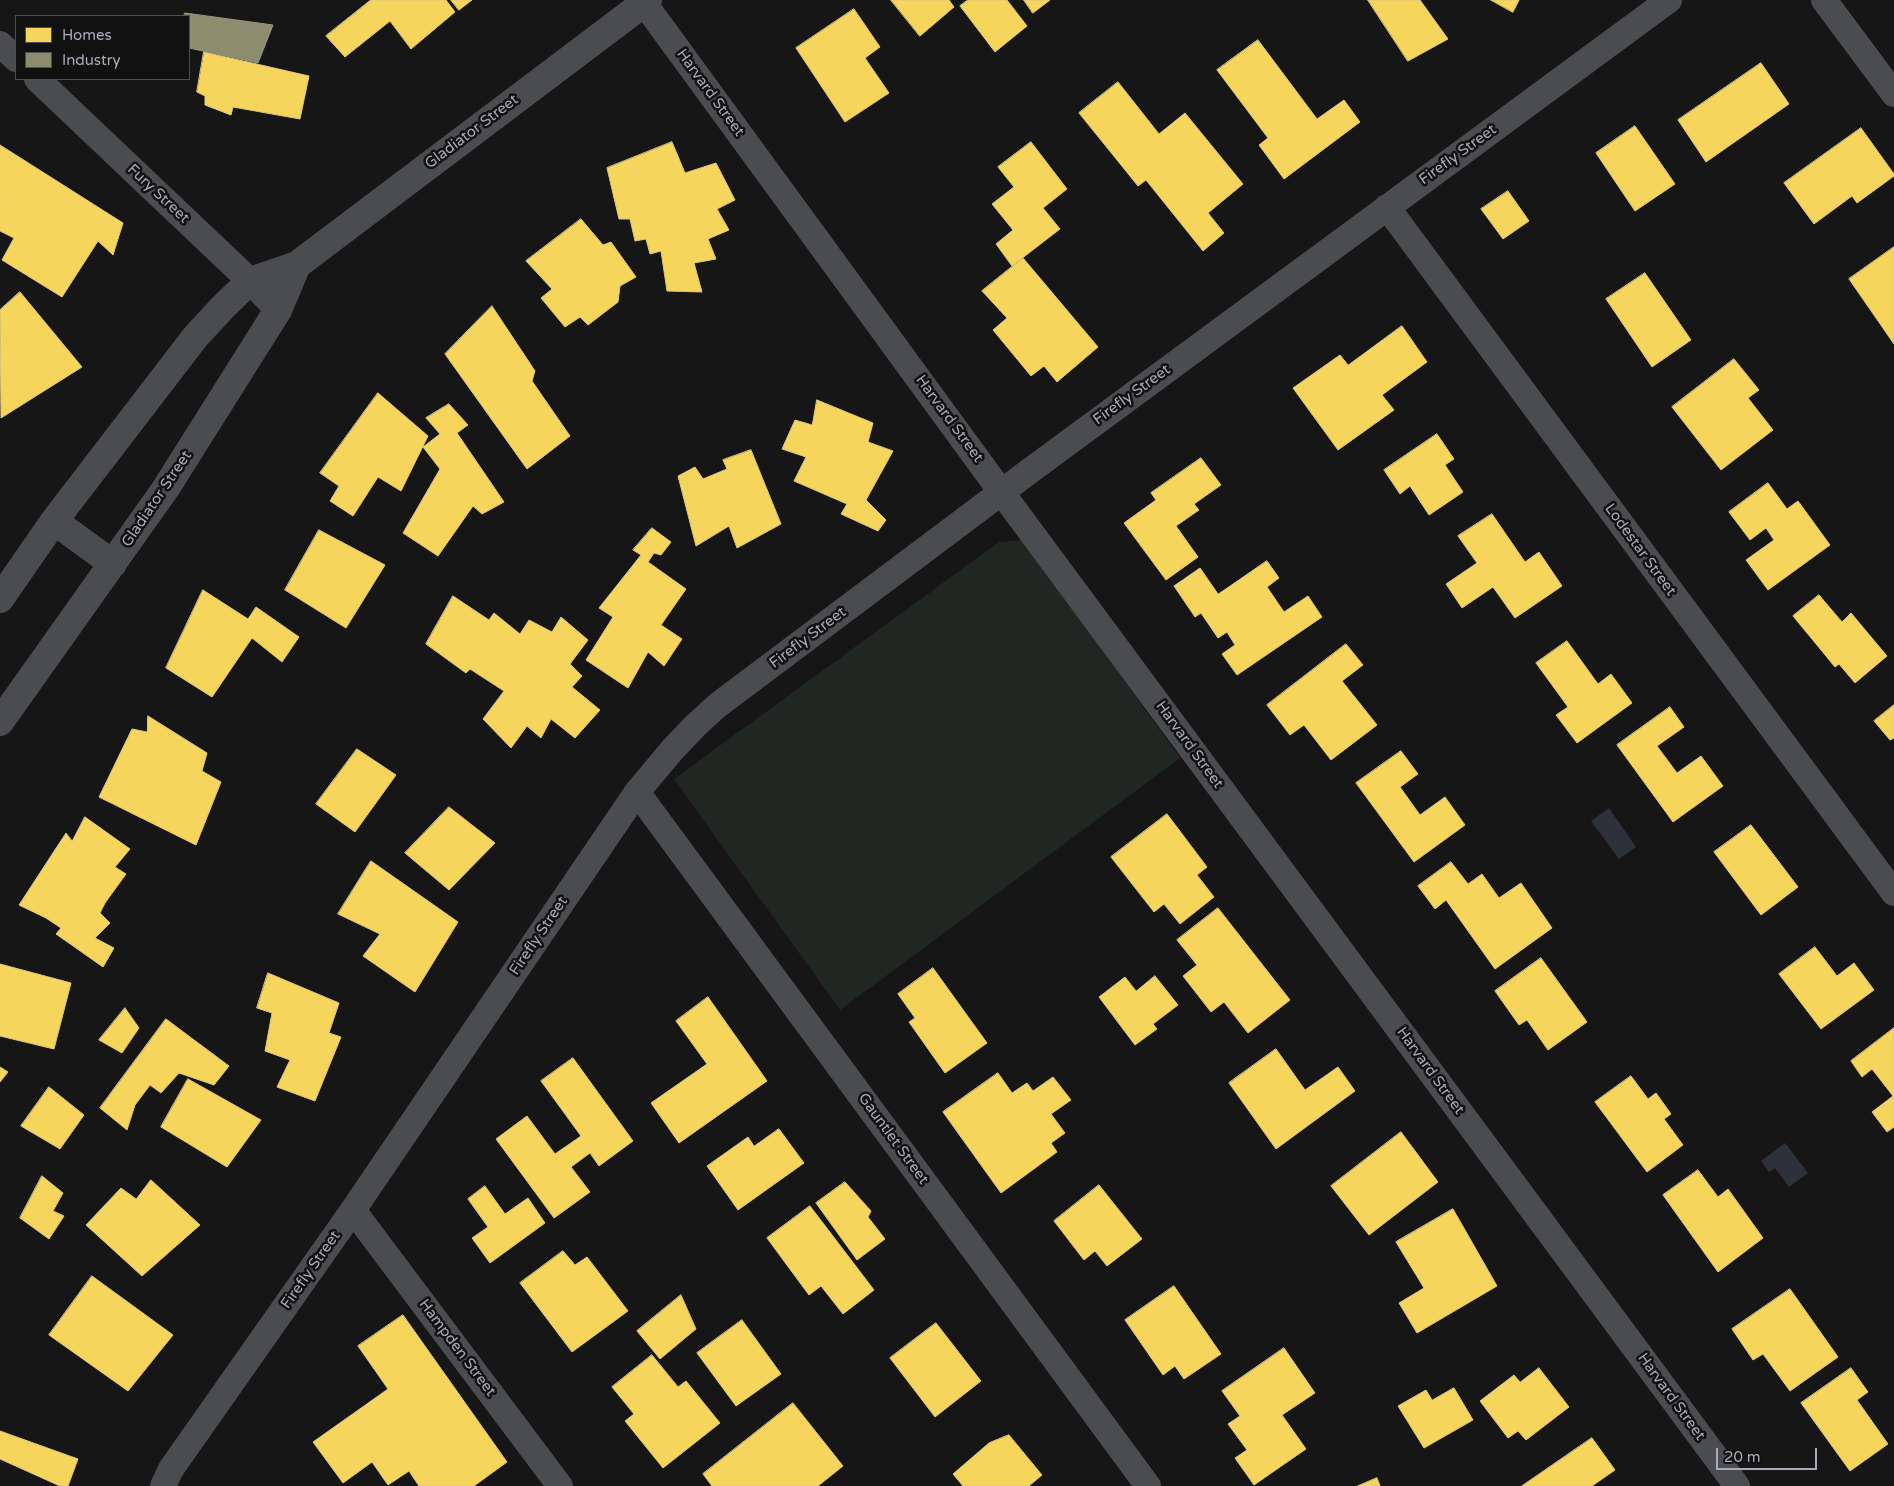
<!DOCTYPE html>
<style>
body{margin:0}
#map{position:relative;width:1894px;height:1486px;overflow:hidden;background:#161617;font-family:"Varela Round",sans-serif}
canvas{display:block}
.legend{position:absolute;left:15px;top:15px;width:175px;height:65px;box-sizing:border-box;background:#111112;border:1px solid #4e4f54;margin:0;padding:6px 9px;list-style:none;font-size:15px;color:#a9abb6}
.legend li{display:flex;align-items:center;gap:10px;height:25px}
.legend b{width:25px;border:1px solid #4e4f54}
.scale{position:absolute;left:1716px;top:1448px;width:101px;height:22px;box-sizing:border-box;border:2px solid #a9abb6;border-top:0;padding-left:6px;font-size:15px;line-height:18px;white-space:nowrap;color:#a9abb6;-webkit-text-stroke:4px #111112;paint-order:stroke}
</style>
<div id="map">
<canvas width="1894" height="1486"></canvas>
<ul class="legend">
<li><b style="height:14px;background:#f6d55c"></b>Homes</li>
<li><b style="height:14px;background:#8c8c6e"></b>Industry</li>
</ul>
<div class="scale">20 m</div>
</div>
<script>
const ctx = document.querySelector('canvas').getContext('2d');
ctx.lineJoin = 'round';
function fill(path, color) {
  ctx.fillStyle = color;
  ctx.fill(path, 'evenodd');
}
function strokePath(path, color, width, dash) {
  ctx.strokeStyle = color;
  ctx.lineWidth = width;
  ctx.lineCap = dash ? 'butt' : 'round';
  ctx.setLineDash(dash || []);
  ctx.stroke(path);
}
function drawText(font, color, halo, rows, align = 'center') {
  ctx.font = font + ' "Varela Round",sans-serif';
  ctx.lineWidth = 5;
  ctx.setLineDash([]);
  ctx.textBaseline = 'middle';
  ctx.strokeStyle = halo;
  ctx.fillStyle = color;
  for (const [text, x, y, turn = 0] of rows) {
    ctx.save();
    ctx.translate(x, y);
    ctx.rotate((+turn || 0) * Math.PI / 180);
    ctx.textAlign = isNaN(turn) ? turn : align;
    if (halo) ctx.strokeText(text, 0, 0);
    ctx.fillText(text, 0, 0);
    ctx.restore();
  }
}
const green = new Path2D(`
 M 1023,540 L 1180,758 L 840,1010 L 674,779 L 999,542 Z`);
const water = new Path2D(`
 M 1609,808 L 1636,847 L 1619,859 L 1591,821 Z
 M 1785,1143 L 1808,1173 L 1789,1187 L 1775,1168 L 1769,1172 L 1761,1161 Z`);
const homes = new Path2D(`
 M 371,0 L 446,0 L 455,12 L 411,49 L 390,21 L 345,57 L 326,36 Z
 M 451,0 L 472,0 L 459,10 Z
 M 891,0 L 949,0 L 954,7 L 920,36 Z
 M 968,0 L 1007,0 L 1027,26 L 995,52 L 960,6 Z
 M 1024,0 L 1050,0 L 1033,13 Z
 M 1368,0 L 1420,0 L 1448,39 L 1408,61 Z
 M 1491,0 L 1519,0 L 1513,12 Z
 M 854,9 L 880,47 L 865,58 L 889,93 L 845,122 L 796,48 Z
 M 1258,40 L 1317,119 L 1344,100 L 1360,122 L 1284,179 L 1259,145 L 1268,138 L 1217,70 Z
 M 204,52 L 309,76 L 300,119 L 233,107 L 231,115 L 205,105 L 205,96 L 197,92 Z
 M 1761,63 L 1789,104 L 1706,162 L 1678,120 Z
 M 1118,82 L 1159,134 L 1185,113 L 1243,184 L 1208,213 L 1224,233 L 1203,251 L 1146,180 L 1138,186 L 1079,113 Z
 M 1635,126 L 1675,184 L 1635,211 L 1596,153 Z
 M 1861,128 L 1894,174 L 1894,176 L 1857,203 L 1852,196 L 1814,224 L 1784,183 Z
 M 672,142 L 685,173 L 716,163 L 735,200 L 717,209 L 729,230 L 708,239 L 716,259 L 694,263 L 702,292 L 667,291 L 661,251 L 650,254 L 646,239 L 635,241 L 630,219 L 619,219 L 607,168 Z
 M 1031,142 L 1067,189 L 1043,208 L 1060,229 L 1012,266 L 996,244 L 1013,230 L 992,204 L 1014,187 L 998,167 Z
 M 0,145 L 123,223 L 113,255 L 98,241 L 62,297 L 2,260 L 14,238 L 0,231 Z
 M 1508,191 L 1529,221 L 1503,239 L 1481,209 Z
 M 581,219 L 603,245 L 611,242 L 636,277 L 620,286 L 618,302 L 588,325 L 580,317 L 565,327 L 541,298 L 552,289 L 526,261 Z
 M 1894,247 L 1894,344 L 1849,279 Z
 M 1023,258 L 1098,347 L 1057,382 L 1044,366 L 1031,376 L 993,330 L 1007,318 L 982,291 Z
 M 1645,273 L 1691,340 L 1652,367 L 1606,299 Z
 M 20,292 L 82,367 L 1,418 L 0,310 Z
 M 492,306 L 535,371 L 532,381 L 570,436 L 527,469 L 445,354 Z
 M 1402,326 L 1427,362 L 1382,395 L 1394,410 L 1338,450 L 1293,388 L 1340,355 L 1348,365 Z
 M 1734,359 L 1759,390 L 1748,398 L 1773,430 L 1721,470 L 1672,407 Z
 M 378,393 L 428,436 L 401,491 L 378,477 L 353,516 L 330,501 L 339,486 L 320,473 Z
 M 817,400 L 873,423 L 868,442 L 893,451 L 866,500 L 886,520 L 878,531 L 841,514 L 847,504 L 794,481 L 806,457 L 782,449 L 795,420 L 812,425 Z
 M 449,404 L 468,425 L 457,433 L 504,502 L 482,514 L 473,506 L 438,556 L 403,533 L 440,469 L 423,447 L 440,434 L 426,418 Z
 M 1437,434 L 1454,459 L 1445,465 L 1463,492 L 1429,515 L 1410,486 L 1400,494 L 1384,470 Z
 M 751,450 L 781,524 L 737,548 L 729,526 L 696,546 L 678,476 L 695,467 L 703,479 L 727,469 L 723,460 Z
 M 1201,458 L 1221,485 L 1194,504 L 1199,510 L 1176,526 L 1198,557 L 1166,580 L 1124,523 L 1156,500 L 1151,493 Z
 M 1768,483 L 1787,509 L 1798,501 L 1830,545 L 1768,590 L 1746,560 L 1774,540 L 1766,528 L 1750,540 L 1729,512 Z
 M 1492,514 L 1525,562 L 1539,552 L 1562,586 L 1515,618 L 1493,587 L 1462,608 L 1446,584 L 1477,563 L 1458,536 Z
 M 652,528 L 671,542 L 661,555 L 654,553 L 648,562 L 686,589 L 661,625 L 682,639 L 664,666 L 648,652 L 628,688 L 586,660 L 613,617 L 599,608 L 641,555 L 633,550 Z
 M 319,530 L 385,565 L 346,628 L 285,590 Z
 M 1267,561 L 1279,578 L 1267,587 L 1284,612 L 1308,596 L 1322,617 L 1237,675 L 1222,654 L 1235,645 L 1227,632 L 1218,638 L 1201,613 L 1195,617 L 1174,586 L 1200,568 L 1218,594 Z
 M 203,590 L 248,619 L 256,607 L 299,637 L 282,662 L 252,638 L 212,697 L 166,668 Z
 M 1819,595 L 1842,622 L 1851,613 L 1887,656 L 1855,683 L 1839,664 L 1835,667 L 1793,616 Z
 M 453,596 L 489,620 L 494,613 L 520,634 L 529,620 L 552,632 L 561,617 L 588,640 L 570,664 L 582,676 L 572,687 L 600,710 L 575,738 L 551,719 L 541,738 L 527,726 L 511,748 L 483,719 L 504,691 L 470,669 L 466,673 L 426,644 Z
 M 1567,641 L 1598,684 L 1611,674 L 1632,703 L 1577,743 L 1556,715 L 1568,707 L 1536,663 Z
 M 1346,644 L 1363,665 L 1342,681 L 1377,725 L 1331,760 L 1304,725 L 1290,735 L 1267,705 Z
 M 1894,705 L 1894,738 L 1890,740 L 1874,721 Z
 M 1670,707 L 1684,727 L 1657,746 L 1677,773 L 1701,756 L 1723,786 L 1673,822 L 1617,745 Z
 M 148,716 L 207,753 L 202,771 L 221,782 L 196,845 L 99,797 L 132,729 L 147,732 Z
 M 357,749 L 396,775 L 355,832 L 316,804 Z
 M 1401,751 L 1418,774 L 1400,787 L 1420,815 L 1445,797 L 1465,825 L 1414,862 L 1356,783 Z
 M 449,807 L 495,843 L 449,890 L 405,853 Z
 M 1167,814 L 1207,867 L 1197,875 L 1214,897 L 1180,924 L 1164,904 L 1154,912 L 1111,857 Z
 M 85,817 L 130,849 L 115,867 L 126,874 L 105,903 L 100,913 L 110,923 L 95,938 L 114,948 L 103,967 L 56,934 L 61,928 L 46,918 L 19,905 L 66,833 L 72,841 Z
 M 1751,825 L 1798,887 L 1761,915 L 1714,852 Z
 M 371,861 L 458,922 L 415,992 L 363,956 L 380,934 L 338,914 Z
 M 1451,862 L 1468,884 L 1482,874 L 1499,898 L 1521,883 L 1552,928 L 1495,969 L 1446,900 L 1435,909 L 1418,886 Z
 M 1218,908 L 1290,1000 L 1248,1033 L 1224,1002 L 1211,1012 L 1183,976 L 1197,965 L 1177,940 Z
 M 1815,947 L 1837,976 L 1854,963 L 1874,990 L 1821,1029 L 1779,974 Z
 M 1541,958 L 1587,1022 L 1548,1050 L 1527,1020 L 1519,1025 L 1495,991 Z
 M 0,964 L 71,983 L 54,1049 L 0,1036 Z
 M 933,968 L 987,1043 L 945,1073 L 909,1022 L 915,1018 L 898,994 Z
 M 268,973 L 339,1003 L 329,1033 L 341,1037 L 315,1101 L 277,1087 L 290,1060 L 265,1051 L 272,1013 L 257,1008 Z
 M 1155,976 L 1178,1005 L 1153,1024 L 1157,1029 L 1135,1045 L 1099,997 L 1125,977 L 1136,991 Z
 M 708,997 L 767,1081 L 679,1143 L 651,1103 L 707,1064 L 676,1021 Z
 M 125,1008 L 139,1028 L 122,1053 L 99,1040 Z
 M 166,1019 L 229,1066 L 214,1085 L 179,1073 L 161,1093 L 150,1085 L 135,1105 L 127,1130 L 100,1108 Z
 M 1894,1028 L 1894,1127 L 1887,1132 L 1872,1112 L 1893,1096 L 1872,1069 L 1862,1077 L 1851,1061 Z
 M 1276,1049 L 1305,1090 L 1338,1067 L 1355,1091 L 1276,1149 L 1229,1083 Z
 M 573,1058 L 633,1141 L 599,1166 L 590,1153 L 571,1167 L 590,1192 L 554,1218 L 496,1139 L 527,1116 L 555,1154 L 581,1136 L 541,1081 Z
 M 0,1067 L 8,1072 L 0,1082 Z
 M 998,1073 L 1012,1093 L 1027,1083 L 1033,1091 L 1053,1077 L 1071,1100 L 1051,1114 L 1065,1133 L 1051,1143 L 1057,1152 L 1001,1193 L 943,1112 Z
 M 1631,1076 L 1648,1099 L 1656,1093 L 1671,1114 L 1664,1119 L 1683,1145 L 1647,1172 L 1595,1102 Z
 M 188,1079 L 261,1120 L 227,1167 L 161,1127 Z
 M 49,1087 L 84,1115 L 60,1149 L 21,1126 Z
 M 779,1129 L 804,1163 L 738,1210 L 707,1166 L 748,1137 L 754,1146 Z
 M 1401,1132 L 1438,1182 L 1369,1235 L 1331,1186 Z
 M 1698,1170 L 1718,1197 L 1728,1189 L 1763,1238 L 1718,1272 L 1663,1195 Z
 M 42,1176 L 63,1193 L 53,1211 L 64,1216 L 49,1239 L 20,1218 Z
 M 151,1180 L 200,1225 L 142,1276 L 86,1225 L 121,1188 L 136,1199 Z
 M 845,1182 L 871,1211 L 868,1217 L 885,1239 L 857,1260 L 816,1203 Z
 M 1099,1185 L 1142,1239 L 1107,1266 L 1095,1251 L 1084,1260 L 1054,1221 Z
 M 485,1186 L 505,1214 L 528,1198 L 545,1223 L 490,1263 L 472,1238 L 488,1227 L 468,1199 Z
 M 810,1206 L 874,1290 L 843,1314 L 821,1286 L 809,1295 L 767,1238 Z
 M 1453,1209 L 1497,1286 L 1417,1333 L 1399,1303 L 1424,1288 L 1396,1242 Z
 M 563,1251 L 575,1265 L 587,1257 L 628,1311 L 572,1352 L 520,1283 Z
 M 92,1276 L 173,1335 L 128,1391 L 49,1335 Z
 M 1174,1286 L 1221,1354 L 1184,1379 L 1175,1366 L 1163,1375 L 1125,1320 Z
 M 1790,1289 L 1838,1357 L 1790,1391 L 1763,1354 L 1753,1360 L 1732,1329 Z
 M 681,1295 L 696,1329 L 660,1359 L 637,1331 Z
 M 403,1315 L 507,1462 L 474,1486 L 419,1486 L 409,1471 L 388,1485 L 372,1462 L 343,1483 L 313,1442 L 388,1389 L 358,1346 Z
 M 742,1320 L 781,1374 L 736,1406 L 697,1353 Z
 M 936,1323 L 981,1381 L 935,1417 L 890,1358 Z
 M 1284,1348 L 1315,1393 L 1282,1415 L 1306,1449 L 1254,1485 L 1235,1458 L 1247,1450 L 1228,1424 L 1240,1416 L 1222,1391 Z
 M 652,1355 L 678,1387 L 686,1381 L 720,1423 L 663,1468 L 625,1421 L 634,1414 L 612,1387 Z
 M 1539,1368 L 1569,1407 L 1526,1440 L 1518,1431 L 1508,1438 L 1480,1401 L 1514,1375 L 1520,1382 Z
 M 1851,1368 L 1868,1392 L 1857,1400 L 1888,1444 L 1850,1471 L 1801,1403 Z
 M 1454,1388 L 1473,1420 L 1424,1448 L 1398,1406 L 1426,1390 L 1432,1400 Z
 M 793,1403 L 843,1466 L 818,1486 L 712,1486 L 703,1474 Z
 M 0,1431 L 78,1459 L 68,1486 L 60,1486 L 0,1459 Z
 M 1009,1435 L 1042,1475 L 1029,1486 L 963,1486 L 953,1474 L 989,1443 Z
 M 1592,1438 L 1615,1470 L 1592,1486 L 1522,1486 Z
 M 1377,1478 L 1380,1486 L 1358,1486 Z`);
const industry = new Path2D(`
 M 185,13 L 273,25 L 258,63 L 189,48 L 189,16 L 184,16 Z`);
const minor = new Path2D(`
 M 1824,0 L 1894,94
 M 644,3 L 1002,493 L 1737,1486
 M 0,44 L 16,59
 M 37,79 L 250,281 L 278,310
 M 1387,207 L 1894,893
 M 637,792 L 1148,1486
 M 353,1210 L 560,1486
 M 163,1486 L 171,1469 L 353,1210 L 637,792 L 673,749 L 696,725 L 718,705 L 1027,473 L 1669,0`);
const tertiary = new Path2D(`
 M 54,521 L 113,564
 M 0,599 L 54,521 L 196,336 L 224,306 L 250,281 L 297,265 L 648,0
 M 0,722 L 166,488 L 278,310 L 297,265`);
const streetNames = [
 ["Harvard Street",710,93,54],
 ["Gladiator Street",472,132,-37],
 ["Firefly Street",1458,155,-36],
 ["Fury Street",158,194,43],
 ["Firefly Street",1132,395,-36],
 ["Harvard Street",949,419,54],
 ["Gladiator Street",157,499,-56],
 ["Lodestar Street",1640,550,54],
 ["Firefly Street",808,638,-37],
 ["Harvard Street",1189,745,54],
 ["Firefly Street",539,936,-56],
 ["Harvard Street",1430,1071,54],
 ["Gauntlet Street",893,1139,54],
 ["Firefly Street",311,1270,-55],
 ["Hampden Street",457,1348,53],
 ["Harvard Street",1671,1397,54]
];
fill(green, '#202722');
fill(water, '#2d3139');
fill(homes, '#f6d55c');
strokePath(homes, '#dfc877', 1);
fill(industry, '#8c8c6e');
strokePath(industry, '#959584', 1);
strokePath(minor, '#4b4c4f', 26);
strokePath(tertiary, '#4b4c4f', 28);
drawText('15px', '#a9abb6', '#111112', streetNames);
</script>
